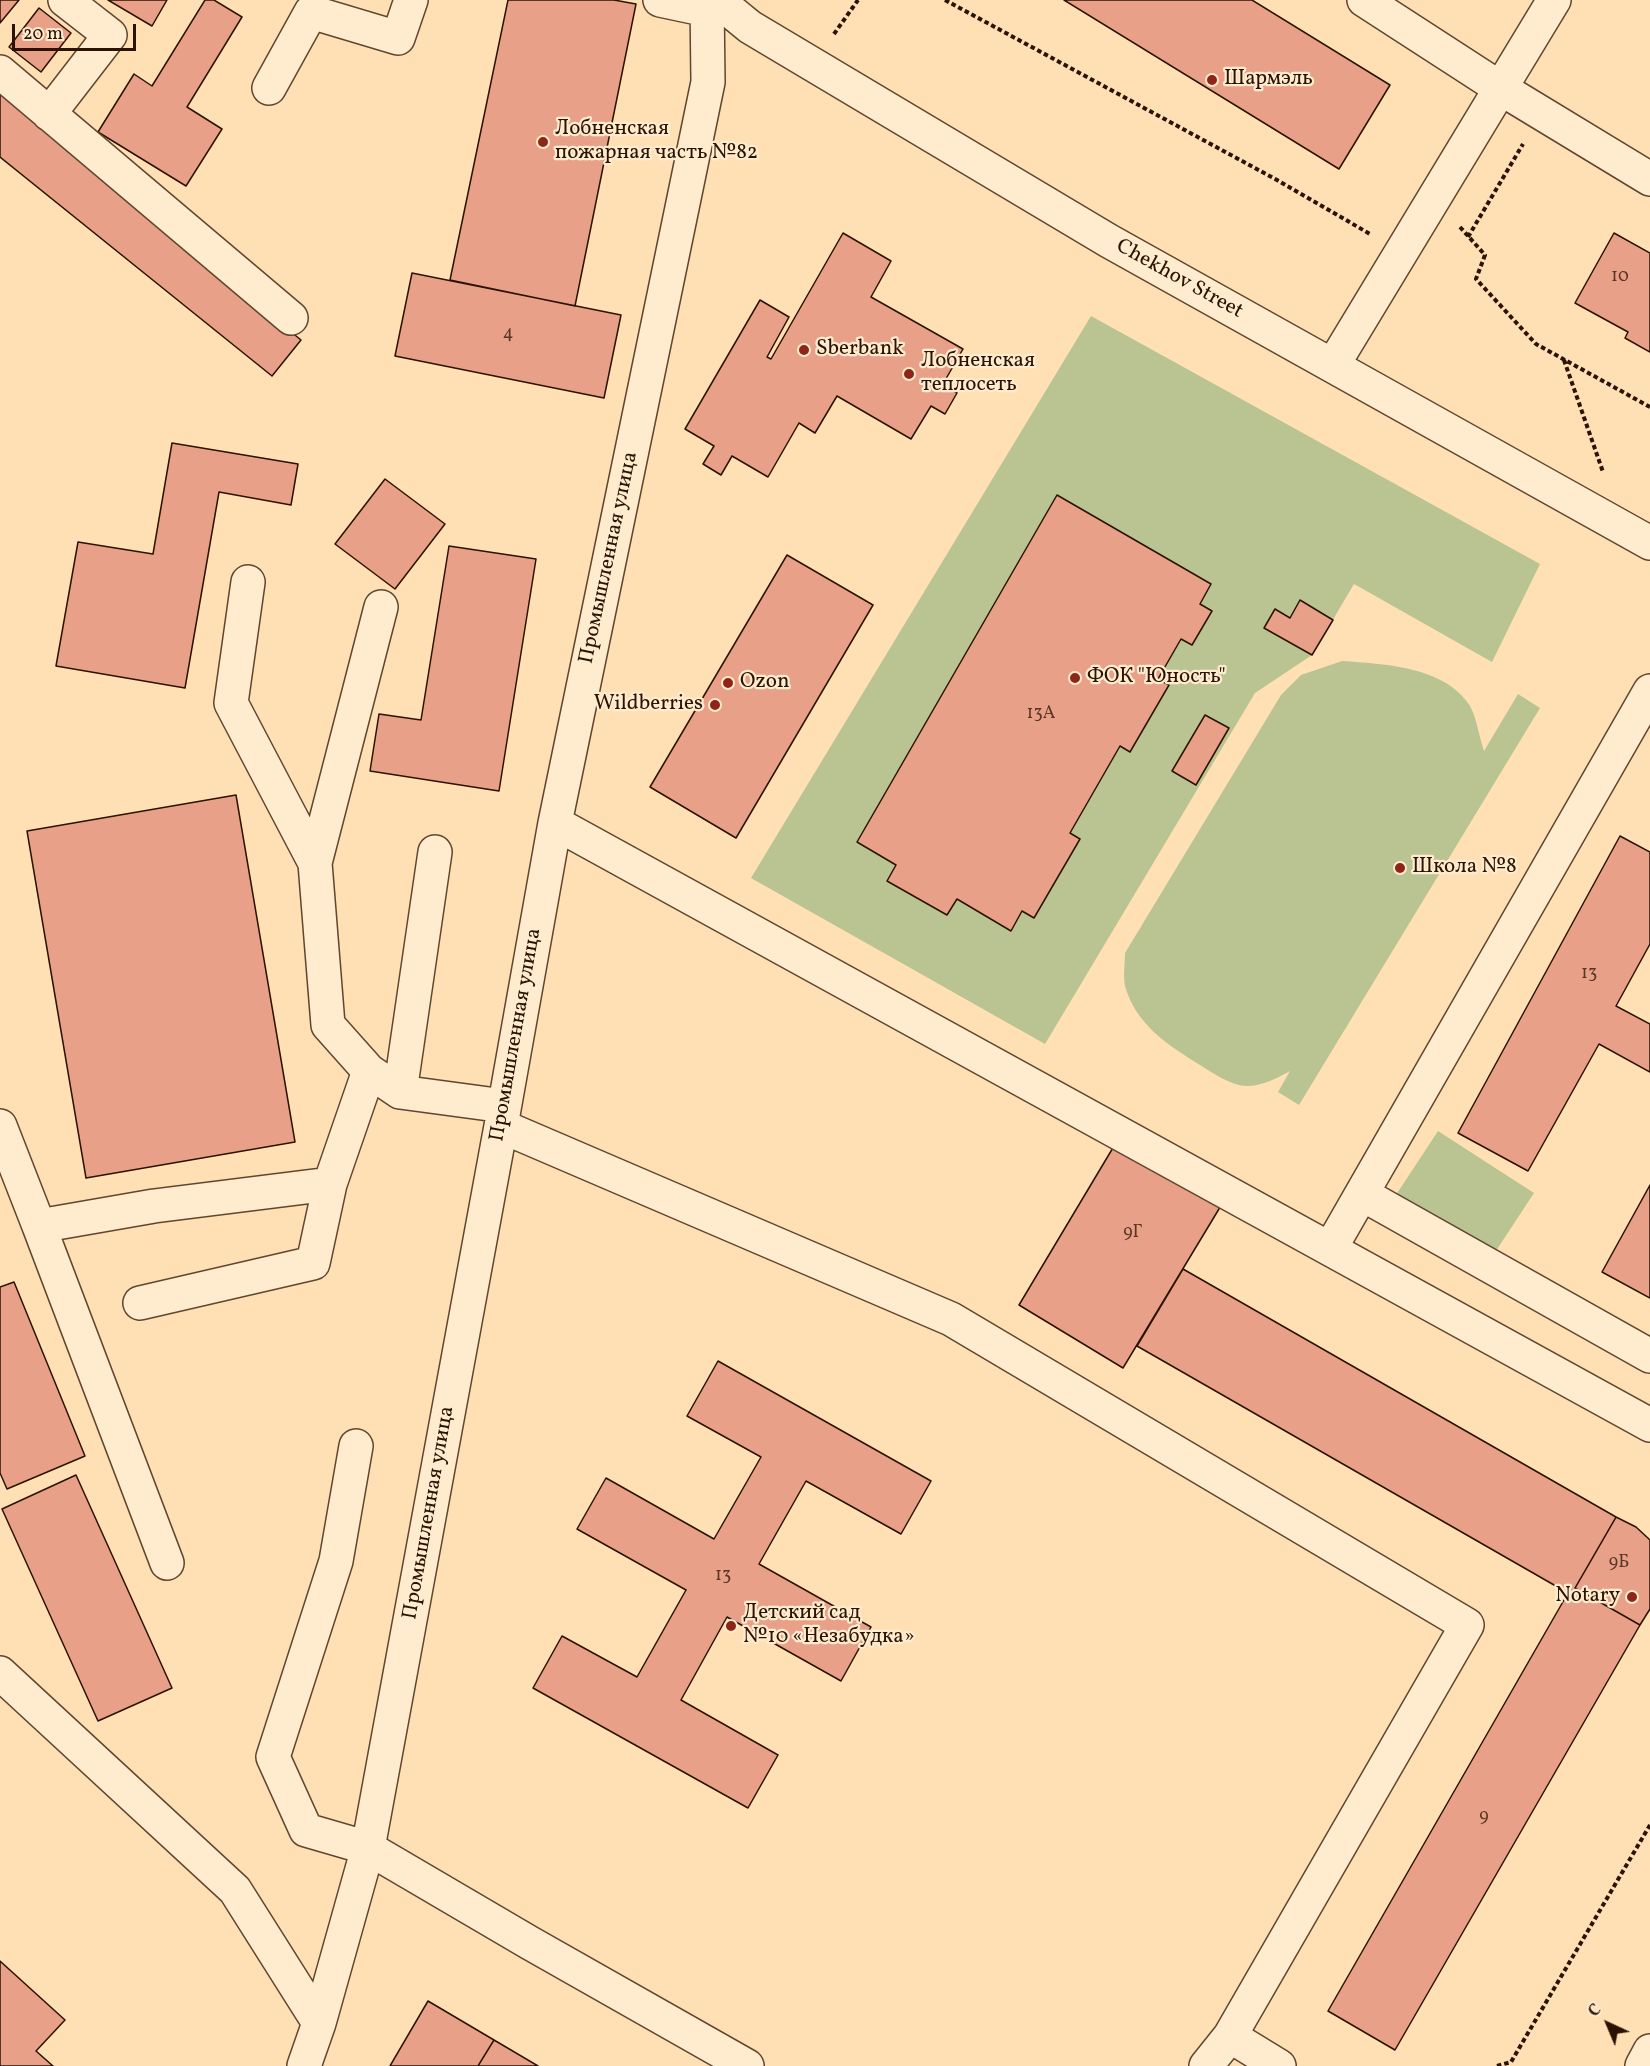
<!DOCTYPE html>
<meta charset="utf-8">
<style>
body{margin:0}
#map{position:relative;width:1650px;height:2066px;overflow:hidden;background:#ffe0b4;font-family:Vollkorn,serif}
canvas{display:block}
.north{position:absolute;left:1578px;top:1994px;width:60px;height:60px;-webkit-text-stroke:4px #ffebce;paint-order:stroke;rotate:316deg;font-size:16px;font-weight:700;line-height:24px;text-align:center;color:#2b1202}
.north::after{content:'';display:block;margin:auto;width:21px;height:27px;background:#2b1202;clip-path:polygon(50% 0,100% 100%,50% 72%,0 100%)}
.scale{position:absolute;left:12px;top:24px;width:124px;height:27px;box-sizing:border-box;border:3px solid #2b1202;border-top:0;padding-left:8px;font-size:18px;line-height:21px;white-space:nowrap;color:#2b1202;-webkit-text-stroke:4px #ffebce;paint-order:stroke}
</style>
<div id="map">
<canvas width="1650" height="2066"></canvas>
<div class="north">С</div>
<div class="scale">20 m</div>
</div>
<script>
const ctx = document.querySelector('canvas').getContext('2d');
ctx.lineJoin = 'round';
function fill(path, color) {
  ctx.fillStyle = color;
  ctx.fill(path, 'evenodd');
}
function strokePath(path, color, width, dash) {
  ctx.strokeStyle = color;
  ctx.lineWidth = width;
  ctx.lineCap = dash ? 'butt' : 'round';
  ctx.setLineDash(dash || []);
  ctx.stroke(path);
}
function drawText(font, color, halo, rows, align = 'center') {
  ctx.font = font + ' Vollkorn,serif';
  ctx.lineWidth = 4.5;
  ctx.setLineDash([]);
  ctx.textBaseline = 'middle';
  ctx.strokeStyle = halo;
  ctx.fillStyle = color;
  for (const [text, x, y, turn = 0] of rows) {
    ctx.save();
    ctx.translate(x, y);
    ctx.rotate((+turn || 0) * Math.PI / 180);
    ctx.textAlign = isNaN(turn) ? turn : align;
    if (halo) ctx.strokeText(text, 0, 0);
    ctx.fillText(text, 0, 0);
    ctx.restore();
  }
}
const green = new Path2D(`
 M 1091,316 L 1540,564 L 1492,662 L 1354,584 L 1312,655 L 1255,693 L 1045,1044 L 751,878 Z
 M 1342,661 C 1383,664 1445,666 1470,706 C 1477,719 1479,737 1484,751 L 1518,694 L 1540,708 L 1299,1105 L 1278,1092 L 1290,1071 C 1275,1079 1263,1086 1246,1086 C 1230,1085 1213,1073 1200,1065 C 1168,1045 1136,1025 1125,986 C 1123,976 1125,963 1125,953 L 1281,695 L 1301,675 Z
 M 1438,1131 L 1534,1193 L 1486,1266 L 1390,1204 Z`);
const building = new Path2D(`
 M 0,0 L 19,0 L 0,23 Z
 M 108,0 L 167,0 L 152,26 Z
 M 205,0 L 214,0 L 242,17 L 187,107 L 222,129 L 186,186 L 98,132 L 134,74 L 152,86 Z
 M 508,0 L 614,0 L 636,4 L 575,306 L 450,280 Z
 M 1064,0 L 1252,0 L 1390,85 L 1339,169 Z
 M 39,8 L 71,33 L 41,72 L 9,47 Z
 M 0,93 L 301,340 L 272,376 L 0,157 Z
 M 843,233 L 891,261 L 871,297 L 963,349 L 943,384 L 957,393 L 945,414 L 931,406 L 911,439 L 837,396 L 815,433 L 799,423 L 768,477 L 732,456 L 721,475 L 703,464 L 714,446 L 685,429 L 760,300 L 789,317 L 767,357 L 771,359 Z
 M 1614,233 L 1650,253 L 1650,352 L 1625,338 L 1628,332 L 1575,303 Z
 M 412,273 L 621,315 L 604,398 L 395,356 Z
 M 172,443 L 298,464 L 291,505 L 219,492 L 185,688 L 56,666 L 78,542 L 153,554 Z
 M 385,479 L 445,524 L 395,589 L 335,544 Z
 M 1057,495 L 1211,584 L 1200,604 L 1212,611 L 1192,645 L 1181,639 L 1158,679 L 1169,685 L 1130,752 L 1120,746 L 1070,833 L 1080,839 L 1034,918 L 1022,911 L 1011,931 L 957,899 L 947,915 L 887,881 L 896,865 L 857,842 Z
 M 449,546 L 536,559 L 499,791 L 370,771 L 379,714 L 421,720 Z
 M 787,555 L 873,605 L 736,838 L 650,787 Z
 M 1300,600 L 1333,620 L 1312,655 L 1264,628 L 1275,609 L 1290,618 Z
 M 1205,715 L 1229,728 L 1196,785 L 1172,771 Z
 M 236,795 L 295,1142 L 86,1178 L 27,831 Z
 M 1620,836 L 1650,852 L 1650,944 L 1616,1006 L 1650,1024 L 1650,1072 L 1599,1044 L 1528,1171 L 1458,1133 Z
 M 1120,1136 L 1225,1199 L 1123,1368 L 1019,1305 Z
 M 1650,1185 L 1650,1298 L 1602,1272 Z
 M 1183,1269 L 1616,1517 L 1575,1588 L 1640,1625 L 1395,2050 L 1328,2011 L 1568,1593 L 1137,1346 Z
 M 14,1282 L 85,1456 L 7,1489 L 0,1473 L 0,1287 Z
 M 718,1361 L 931,1481 L 901,1534 L 806,1481 L 759,1564 L 871,1627 L 841,1681 L 727,1617 L 681,1700 L 778,1755 L 748,1808 L 533,1688 L 562,1636 L 637,1677 L 686,1590 L 577,1529 L 606,1478 L 714,1539 L 761,1457 L 687,1416 Z
 M 76,1475 L 172,1688 L 98,1721 L 2,1509 Z
 M 1616,1517 L 1636,1527 L 1650,1540 L 1650,1609 L 1640,1625 L 1575,1588 Z
 M 0,1961 L 65,2020 L 36,2051 L 53,2066 L 0,2066 Z
 M 428,2001 L 494,2040 L 478,2066 L 390,2066 Z
 M 494,2040 L 538,2066 L 478,2066 Z`);
const path = new Path2D(`
 M 945,0 L 1277,180 L 1370,234
 M 834,34 L 858,0
 M 1460,227 L 1485,255 L 1476,279 L 1536,344 L 1650,407
 M 1468,237 L 1523,144
 M 1564,360 L 1603,472
 M 1497,2066 L 1511,2062 L 1650,1825`);
const minor = new Path2D(`
 M 660,0 L 707,10
 M 717,0 L 750,27 L 1109,241 L 1650,543
 M 1364,0 L 1500,88 L 1650,179
 M 0,72 L 291,318
 M 269,88 L 311,12 L 398,38 L 411,0
 M 49,114 L 110,35 L 65,0
 M 1333,365 L 1554,0
 M 248,582 L 231,703 L 315,863 L 328,1025 L 369,1071 L 400,1092 L 504,1106
 M 555,823 L 1650,1425
 M 315,863 L 381,607
 M 400,1092 L 435,852
 M 0,1126 L 39,1226 L 154,1206 L 330,1184 L 369,1071
 M 501,1126 L 951,1319 L 1467,1625 L 1230,2036 L 1206,2066
 M 1362,1194 L 1650,1356
 M 39,1226 L 167,1563
 M 1330,1249 L 1650,691
 M 140,1303 L 313,1263 L 330,1184
 M 356,1446 L 336,1561 L 273,1757 L 306,1830 L 368,1848 L 530,1943 L 747,2066
 M 0,1673 L 235,1890 L 319,2023
 M 1230,2036 L 1279,2066
 M 304,2066 L 319,2023 L 368,1848 L 501,1126 L 555,823 L 708,82 L 707,0
 M 1642,2066 L 1650,2051`);
const markers = [
 [1212,80,6,"#8f2418"],
 [543,142,6,"#8f2418"],
 [804,350,6,"#8f2418"],
 [909,374,6,"#8f2418"],
 [1075,678,6,"#8f2418"],
 [728,683,6,"#8f2418"],
 [715,705,6,"#8f2418"],
 [1400,868,6,"#8f2418"],
 [1632,1597,6,"#8f2418"],
 [731,1626,6,"#8f2418"]
];
const numberNames = [
 ["10",1620,278],
 ["4",508,335],
 ["13А",1041,715],
 ["13",1589,975],
 ["9Г",1133,1234],
 ["9Б",1619,1564],
 ["13",723,1577],
 ["9",1484,1818]
];
const poiNames = [
 ["Шармэль",1224,80],
 ["Лобненская",555,130],
 ["пожарная часть №82",555,154],
 ["Sberbank",816,350],
 ["Лобненская",921,362],
 ["теплосеть",921,386],
 ["ФОК \"Юность\"",1087,678],
 ["Ozon",740,683],
 ["Wildberries",703,705,"right"],
 ["Школа №8",1412,868],
 ["Notary",1620,1597,"right"],
 ["Детский сад",743,1614],
 ["№10 «Незабудка»",743,1638]
];
const streetNames = [
 ["Chekhov Street",1179,280,29],
 ["Промышленная улица",610,558,-78],
 ["Промышленная улица",517,1035,-80],
 ["Промышленная улица",430,1513,-80]
];
fill(green, '#bac392');
fill(building, '#e8a188');
strokePath(building, '#2b1202', 1.5);
strokePath(minor, '#60462e', 36);
strokePath(path, '#2b1202', 4, [4.5, 3]);
strokePath(minor, '#ffebce', 33);
for (const [x, y, r, color] of markers) {
  const dot = new Path2D();
  dot.arc(x, y, r, 0, 2 * Math.PI);
  ctx.fillStyle = color;
  ctx.fill(dot);
  strokePath(dot, '#ffebce', 2);
}
drawText('18px', '#5a3624', null, numberNames);
drawText('21px', '#2b1202', '#ffebce', poiNames, 'left');
drawText('21px', '#2b1202', '#ffebce', streetNames);
</script>
